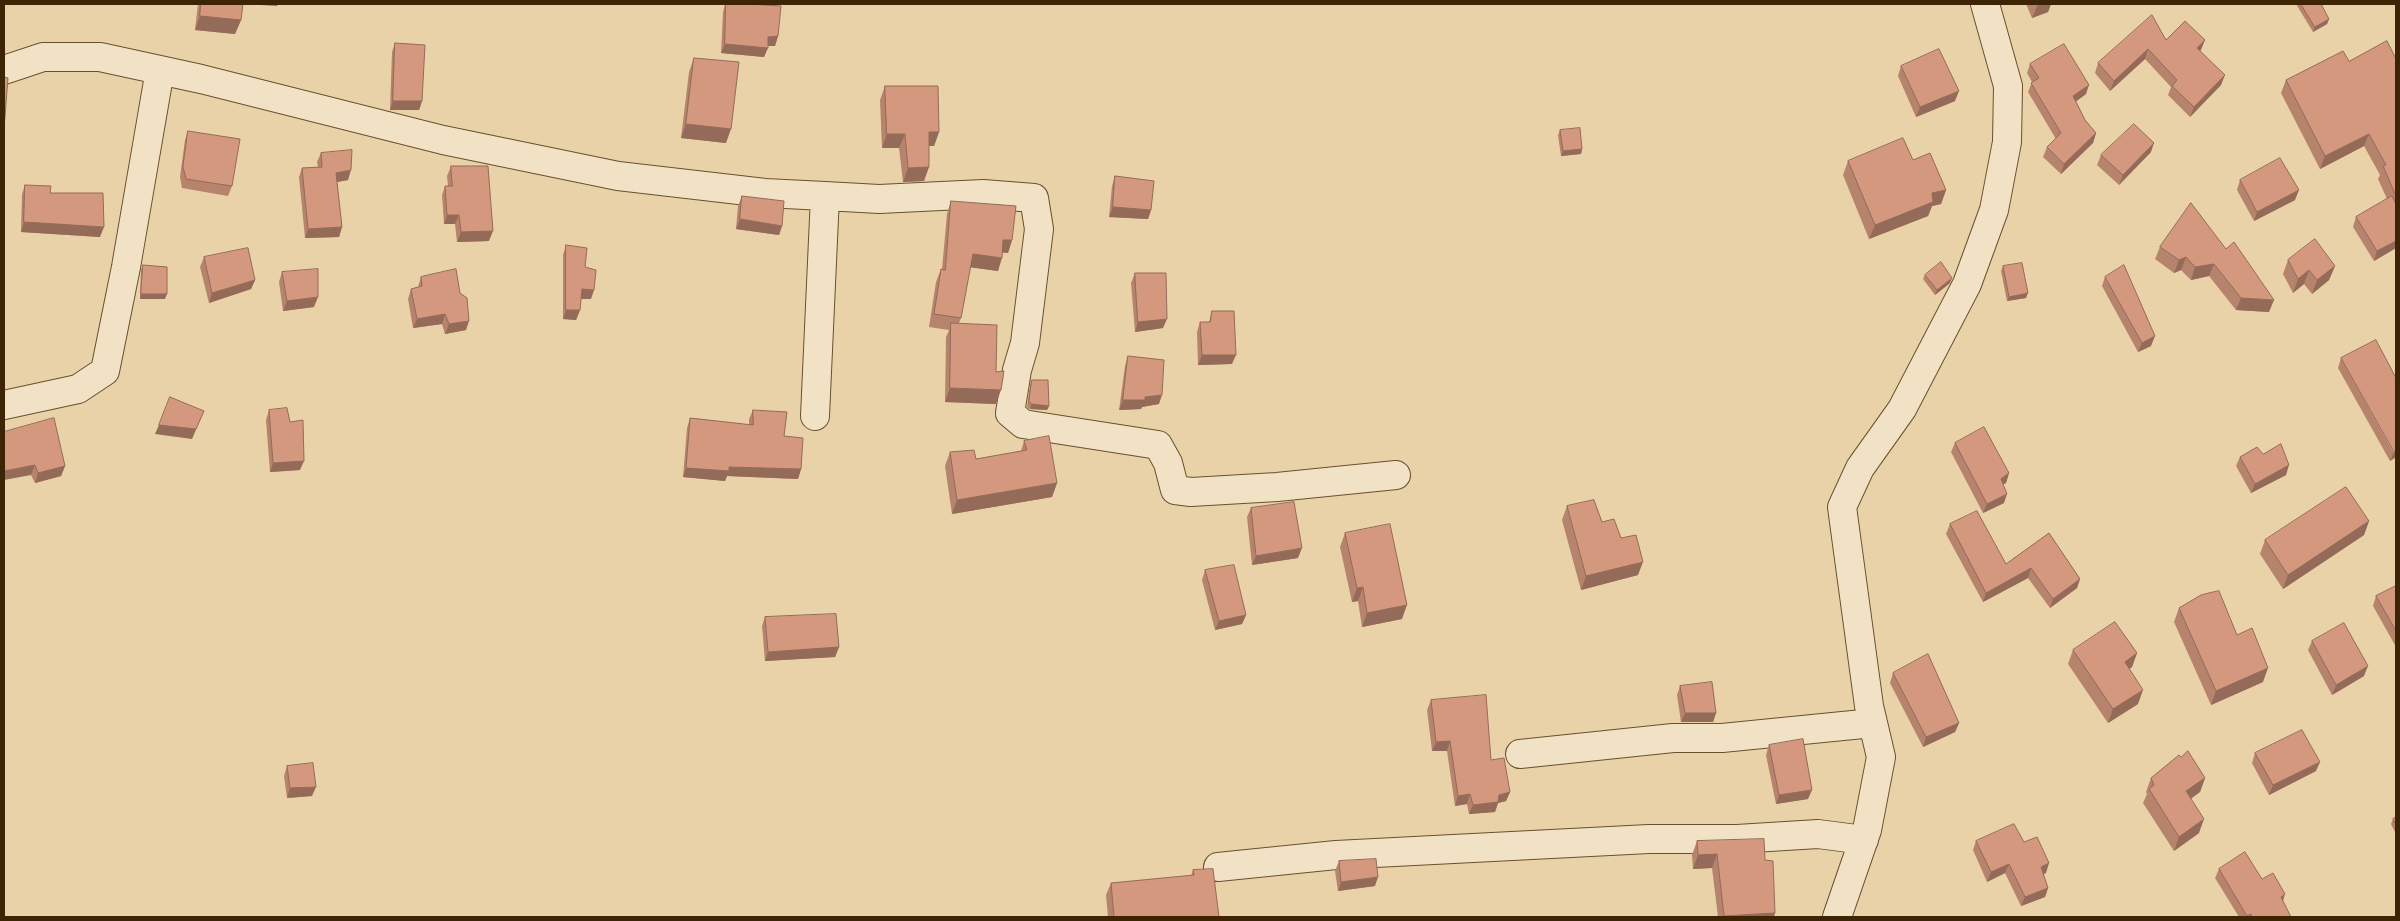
<!DOCTYPE html>
<style>
body{margin:0}
#map{position:relative;width:2400px;height:921px;overflow:hidden;background:#ead2a8;font-family:Cardo,serif}
canvas{display:block}
.frame{position:absolute;inset:0;border:5px solid #3d2404;pointer-events:none}
</style>
<div id="map">
<canvas width="2400" height="921"></canvas>
<div class="frame"></div>
</div>
<script>
const ctx = document.querySelector('canvas').getContext('2d');
ctx.lineJoin = 'round';
function strokePath(path, color, width, dash) {
  ctx.strokeStyle = color;
  ctx.lineWidth = width;
  ctx.lineCap = dash ? 'butt' : 'round';
  ctx.setLineDash(dash || []);
  ctx.stroke(path);
}
function fill(path, color) {
  ctx.fillStyle = color;
  ctx.fill(path, 'evenodd');
}
const street = new Path2D(`
 M 4,70 L 43,57 L 100,57 L 201,79 L 443,140 L 618,176 L 765,193 L 825,196 L 879,199 L 983,194 L 1034,198 L 1039,229 L 1025,343 L 1017,370 L 1010,413 L 1023,424 L 1158,445 L 1168,463 L 1175,490 L 1191,492 L 1277,487 L 1396,475
 M 4,405 L 78,389 L 105,371 L 126,267 L 160,70
 M 815,416 L 825,196
 M 1520,754 L 1673,738 L 1722,738 L 1873,723
 M 1218,867 L 1336,855 L 1649,839 L 1737,839 L 1818,834 L 1864,840
 M 1837,917 L 1867,830 L 1881,757 L 1869,706 L 1842,507 L 1860,468 L 1902,409 L 1967,284 L 1994,210 L 2007,142 L 2008,86 L 1985,4`);
const wall = new Path2D(`
 M 198,4 L 243,4 L 241,20 L 235,34 L 195,30 Z
 M 725,4 L 749,4 L 778,36 L 775,46 L 768,46 L 764,57 L 721,53 L 723,12 Z
 M 2026,4 L 2051,4 L 2048,12 L 2032,18 Z
 M 2296,4 L 2321,4 L 2329,19 L 2327,24 L 2313,32 Z
 M 2166,40 L 2201,50 L 2200,51 L 2221,85 L 2190,117 L 2168,95 L 2171,87 L 2145,59 L 2110,91 L 2095,73 L 2098,63 Z
 M 395,43 L 422,101 L 419,110 L 390,110 L 392,52 Z
 M 694,58 L 726,143 L 681,138 L 689,72 Z
 M 2396,59 L 2396,248 L 2374,261 L 2353,227 L 2356,217 L 2387,199 L 2378,179 L 2380,175 L 2364,146 L 2320,169 L 2281,93 L 2286,80 L 2349,61 Z
 M 2030,64 L 2086,94 L 2076,101 L 2085,120 L 2096,133 L 2093,143 L 2061,174 L 2043,157 L 2047,147 L 2056,139 L 2028,92 L 2032,82 L 2027,73 Z
 M 1901,66 L 1955,101 L 1916,117 L 1898,76 Z
 M 885,86 L 939,132 L 934,146 L 929,146 L 924,181 L 903,182 L 899,148 L 882,148 L 880,100 Z
 M 1560,130 L 1582,149 L 1581,154 L 1561,156 L 1558,135 Z
 M 188,131 L 232,186 L 228,196 L 182,188 L 180,177 L 185,140 Z
 M 2151,152 L 2119,185 L 2097,165 L 2101,155 Z
 M 321,153 L 348,180 L 337,182 L 342,227 L 339,237 L 305,238 L 299,177 L 302,168 L 318,167 L 317,162 Z
 M 1913,160 L 1946,190 L 1941,204 L 1932,206 L 1928,216 L 1869,239 L 1843,175 L 1848,161 Z
 M 451,166 L 489,241 L 457,242 L 455,224 L 444,224 L 442,195 L 445,186 L 448,186 L 447,176 Z
 M 1115,176 L 1151,210 L 1148,219 L 1109,217 L 1112,186 Z
 M 2240,180 L 2295,200 L 2254,221 L 2237,190 Z
 M 25,185 L 100,237 L 21,232 L 22,194 Z
 M 742,196 L 782,226 L 779,235 L 736,229 L 738,206 Z
 M 951,201 L 1012,240 L 1008,253 L 1002,252 L 998,271 L 970,267 L 961,318 L 959,323 L 996,372 L 996,404 L 945,402 L 946,337 L 949,330 L 929,327 L 936,282 L 941,269 L 942,269 L 947,214 Z
 M 2191,203 L 2269,312 L 2236,310 L 2209,276 L 2191,280 L 2181,270 L 2174,273 L 2155,259 L 2160,247 Z
 M 566,245 L 585,267 L 591,299 L 581,299 L 580,310 L 576,320 L 563,319 L 563,255 Z
 M 204,257 L 255,280 L 251,289 L 209,303 L 200,267 Z
 M 2288,260 L 2335,266 L 2329,280 L 2312,294 L 2304,284 L 2293,293 L 2283,274 Z
 M 143,265 L 165,299 L 140,299 L 141,270 Z
 M 2003,266 L 2026,298 L 2007,301 L 2001,271 Z
 M 282,272 L 314,307 L 283,311 L 279,282 Z
 M 1135,273 L 1163,328 L 1135,332 L 1131,283 Z
 M 1925,275 L 1950,283 L 1935,295 L 1923,279 Z
 M 421,277 L 466,330 L 445,334 L 442,324 L 413,328 L 408,299 L 411,289 L 418,287 Z
 M 2105,277 L 2151,346 L 2138,352 L 2102,286 Z
 M 1212,311 L 1232,364 L 1198,365 L 1197,332 L 1200,322 L 1209,322 Z
 M 1128,356 L 1159,404 L 1142,407 L 1141,409 L 1119,410 L 1125,366 Z
 M 2341,358 L 2396,457 L 2390,461 L 2338,368 Z
 M 1032,380 L 1049,406 L 1047,410 L 1030,409 L 1027,407 L 1030,385 Z
 M 269,410 L 300,470 L 270,472 L 266,420 Z
 M 753,410 L 784,436 L 801,469 L 798,479 L 727,476 L 725,481 L 683,477 L 687,428 L 690,418 L 749,425 L 749,419 Z
 M 4,432 L 65,466 L 61,476 L 35,483 L 31,475 Z
 M 1024,441 L 1057,483 L 1052,497 L 952,514 L 945,466 L 950,452 L 976,459 L 1021,451 Z
 M 1955,443 L 2009,473 L 2006,483 L 2003,484 L 2004,503 L 1983,513 L 1951,452 Z
 M 2263,454 L 2286,475 L 2251,493 L 2236,466 L 2240,457 Z
 M 1567,506 L 1602,522 L 1621,538 L 1638,575 L 1581,590 L 1562,520 Z
 M 1251,508 L 1298,558 L 1252,565 L 1247,517 Z
 M 2369,521 L 2364,535 L 2283,589 L 2260,554 L 2265,540 Z
 M 1950,524 L 2006,564 L 2049,533 L 2080,579 L 2077,588 L 2050,608 L 2028,578 L 1983,602 L 1946,534 Z
 M 1345,533 L 1402,619 L 1362,627 L 1358,601 L 1352,602 L 1340,547 Z
 M 1205,570 L 1246,615 L 1242,624 L 1215,630 L 1202,580 Z
 M 2396,586 L 2396,647 L 2373,606 L 2376,596 Z
 M 2179,608 L 2237,635 L 2263,682 L 2211,705 L 2174,622 Z
 M 765,617 L 839,647 L 835,657 L 765,661 L 762,626 Z
 M 2312,641 L 2364,676 L 2332,695 L 2308,650 Z
 M 2073,650 L 2137,653 L 2132,667 L 2129,669 L 2138,704 L 2108,723 L 2068,664 Z
 M 1893,673 L 1959,723 L 1955,732 L 1923,747 L 1890,683 Z
 M 1680,686 L 1716,713 L 1713,722 L 1681,722 L 1677,695 Z
 M 1431,700 L 1491,760 L 1510,792 L 1506,801 L 1498,803 L 1495,812 L 1469,814 L 1467,804 L 1455,806 L 1447,751 L 1432,751 L 1427,710 Z
 M 1769,745 L 1808,799 L 1776,804 L 1766,755 Z
 M 2255,753 L 2316,771 L 2269,795 L 2252,763 Z
 M 2181,757 L 2205,778 L 2200,792 L 2191,799 L 2199,833 L 2174,851 L 2143,803 L 2147,794 L 2146,792 L 2151,778 Z
 M 287,766 L 312,796 L 287,798 L 284,776 Z
 M 2396,817 L 2396,834 L 2391,824 L 2393,819 Z
 M 1697,841 L 1765,860 L 1774,917 L 1718,917 L 1712,868 L 1693,869 L 1692,855 Z
 M 1976,841 L 2024,842 L 2046,873 L 2043,874 L 2048,888 L 2045,897 L 2021,906 L 2005,873 L 1987,882 L 1973,850 Z
 M 1339,861 L 1375,886 L 1338,891 L 1335,871 Z
 M 2219,869 L 2262,879 L 2283,901 L 2291,917 L 2239,917 L 2215,878 Z
 M 1193,870 L 1219,917 L 1108,917 L 1106,895 L 1111,883 L 1191,876 Z`);
const shadedWall = new Path2D(`
 M 244,4 L 278,4 L 277,6 Z
 M 2038,4 L 2051,4 L 2048,12 L 2032,18 Z
 M 200,16 L 241,20 L 235,34 L 195,30 Z
 M 2329,19 L 2327,24 L 2313,32 L 2315,27 Z
 M 778,36 L 775,46 L 765,46 L 768,37 Z
 M 2205,40 L 2201,50 L 2193,57 L 2197,48 Z
 M 725,44 L 768,48 L 764,57 L 721,53 Z
 M 2148,49 L 2145,59 L 2110,91 L 2114,81 Z
 M 2225,75 L 2221,85 L 2190,117 L 2194,107 Z
 M 2089,85 L 2086,94 L 2070,106 L 2073,96 Z
 M 1959,91 L 1955,101 L 1916,117 L 1920,107 Z
 M 393,101 L 422,101 L 419,110 L 390,110 Z
 M 686,124 L 731,129 L 726,143 L 681,138 Z
 M 929,132 L 939,132 L 934,146 L 924,146 Z
 M 2096,133 L 2093,143 L 2061,174 L 2064,164 Z
 M 887,134 L 905,134 L 899,148 L 882,148 Z
 M 2369,134 L 2364,146 L 2320,169 L 2325,156 Z
 M 2154,143 L 2151,152 L 2119,185 L 2123,175 Z
 M 1582,149 L 1581,154 L 1561,156 L 1563,151 Z
 M 929,167 L 924,181 L 903,182 L 908,168 Z
 M 351,170 L 348,180 L 332,183 L 336,173 Z
 M 1946,190 L 1941,204 L 1932,206 L 1928,216 L 1869,239 L 1875,225 L 1932,193 Z
 M 2299,190 L 2295,200 L 2254,221 L 2257,212 Z
 M 1113,207 L 1151,210 L 1148,219 L 1109,217 Z
 M 447,215 L 459,215 L 455,224 L 444,224 Z
 M 740,219 L 782,226 L 779,235 L 736,229 Z
 M 24,222 L 104,227 L 100,237 L 21,232 Z
 M 342,227 L 339,237 L 305,238 L 308,229 Z
 M 493,231 L 489,241 L 457,242 L 461,232 Z
 M 1003,240 L 1012,240 L 1008,253 L 998,252 Z
 M 2396,241 L 2396,248 L 2374,261 L 2377,251 Z
 M 973,254 L 1002,258 L 998,271 L 968,267 Z
 M 2186,257 L 2181,270 L 2174,273 L 2179,260 Z
 M 2214,264 L 2209,276 L 2191,280 L 2195,267 Z
 M 2335,266 L 2329,280 L 2312,294 L 2317,280 Z
 M 2309,270 L 2304,284 L 2293,293 L 2298,279 Z
 M 1952,278 L 1950,283 L 1935,295 L 1937,290 Z
 M 255,280 L 251,289 L 209,303 L 212,293 Z
 M 582,289 L 594,290 L 591,299 L 579,299 Z
 M 2028,293 L 2026,298 L 2007,301 L 2009,297 Z
 M 141,294 L 167,294 L 165,299 L 140,299 Z
 M 318,297 L 314,307 L 283,311 L 287,301 Z
 M 2241,298 L 2274,300 L 2269,312 L 2236,310 Z
 M 566,310 L 580,310 L 576,320 L 563,319 Z
 M 445,314 L 442,324 L 413,328 L 417,319 Z
 M 1167,319 L 1163,328 L 1135,332 L 1138,322 Z
 M 469,321 L 466,330 L 445,334 L 449,324 Z
 M 2155,336 L 2151,346 L 2138,352 L 2142,343 Z
 M 1202,355 L 1236,355 L 1232,364 L 1198,365 Z
 M 950,388 L 1001,390 L 996,404 L 945,402 Z
 M 1162,395 L 1159,404 L 1142,407 L 1141,409 L 1119,410 L 1123,400 Z
 M 1032,404 L 1049,406 L 1047,410 L 1030,409 Z
 M 204,411 L 192,439 L 155,434 L 159,425 Z
 M 2396,450 L 2396,457 L 2390,461 L 2394,452 Z
 M 304,461 L 300,470 L 270,472 L 273,463 Z
 M 35,465 L 31,475 L 4,480 L 4,471 Z
 M 2289,465 L 2286,475 L 2251,493 L 2255,484 Z
 M 65,466 L 61,476 L 35,483 L 38,473 Z
 M 729,467 L 801,469 L 798,479 L 727,476 L 725,481 L 683,477 L 686,468 Z
 M 2009,473 L 2006,483 L 1997,488 L 2001,479 Z
 M 1057,483 L 1052,497 L 952,514 L 957,500 Z
 M 2007,494 L 2004,503 L 1983,513 L 1987,504 Z
 M 2369,521 L 2364,535 L 2283,589 L 2288,575 Z
 M 1302,548 L 1298,558 L 1252,565 L 1256,556 Z
 M 1643,562 L 1638,575 L 1581,590 L 1586,576 Z
 M 2031,568 L 2028,578 L 1983,602 L 1986,593 Z
 M 2080,579 L 2077,588 L 2050,608 L 2053,599 Z
 M 1363,587 L 1358,601 L 1352,602 L 1357,588 Z
 M 1407,605 L 1402,619 L 1362,627 L 1367,613 Z
 M 1246,615 L 1242,624 L 1215,630 L 1219,621 Z
 M 839,647 L 835,657 L 765,661 L 768,652 Z
 M 2137,653 L 2132,667 L 2120,676 L 2125,662 Z
 M 2368,666 L 2364,676 L 2332,695 L 2336,685 Z
 M 2268,668 L 2263,682 L 2211,705 L 2216,691 Z
 M 2143,690 L 2138,704 L 2108,723 L 2113,709 Z
 M 1685,713 L 1716,713 L 1713,722 L 1681,722 Z
 M 1959,723 L 1955,732 L 1923,747 L 1926,737 Z
 M 1450,741 L 1447,751 L 1432,751 L 1436,742 Z
 M 2320,762 L 2316,771 L 2269,795 L 2273,785 Z
 M 2205,778 L 2200,792 L 2181,805 L 2186,791 Z
 M 316,787 L 312,796 L 287,798 L 290,788 Z
 M 1812,790 L 1808,799 L 1776,804 L 1779,795 Z
 M 1510,792 L 1506,801 L 1498,803 L 1495,812 L 1469,814 L 1473,805 L 1499,795 Z
 M 1470,794 L 1467,804 L 1455,806 L 1458,796 Z
 M 2204,819 L 2199,833 L 2174,851 L 2179,837 Z
 M 1717,854 L 1712,868 L 1693,869 L 1698,855 Z
 M 2049,863 L 2046,873 L 2037,877 L 2041,867 Z
 M 2009,864 L 2005,873 L 1987,882 L 1991,872 Z
 M 1378,877 L 1375,886 L 1338,891 L 1341,882 Z
 M 2048,888 L 2045,897 L 2021,906 L 2025,897 Z
 M 2285,894 L 2282,904 L 2281,897 Z
 M 1775,913 L 1774,917 L 1724,917 L 1724,916 Z`);
const building = new Path2D(`
 M 201,4 L 243,4 L 241,20 L 200,16 Z
 M 726,4 L 749,4 L 781,6 L 778,36 L 768,37 L 768,48 L 725,44 Z
 M 2301,4 L 2321,4 L 2329,19 L 2315,27 Z
 M 2152,15 L 2166,40 L 2185,21 L 2205,40 L 2197,48 L 2225,75 L 2194,107 L 2172,86 L 2177,80 L 2148,49 L 2114,81 L 2098,63 Z
 M 2387,41 L 2396,59 L 2396,196 L 2383,166 L 2386,165 L 2369,134 L 2325,156 L 2286,80 L 2343,51 L 2349,61 Z
 M 395,43 L 425,45 L 422,101 L 393,101 Z
 M 2064,44 L 2089,85 L 2073,96 L 2085,120 L 2096,133 L 2064,164 L 2047,147 L 2061,133 L 2031,83 L 2039,78 L 2030,64 Z
 M 1939,49 L 1959,91 L 1920,107 L 1901,66 Z
 M 694,58 L 739,62 L 731,129 L 686,124 Z
 M 4,77 L 8,78 L 4,129 Z
 M 885,86 L 938,86 L 939,132 L 929,132 L 929,167 L 908,168 L 905,134 L 887,134 Z
 M 2134,124 L 2154,143 L 2123,175 L 2101,155 Z
 M 1580,128 L 1582,149 L 1563,151 L 1560,130 Z
 M 188,131 L 240,139 L 232,186 L 186,179 L 183,167 Z
 M 1903,138 L 1913,160 L 1930,153 L 1946,190 L 1932,193 L 1933,202 L 1875,225 L 1848,161 Z
 M 352,150 L 351,170 L 336,173 L 342,227 L 308,229 L 302,168 L 322,167 L 321,153 Z
 M 2280,158 L 2299,190 L 2257,212 L 2240,180 Z
 M 451,166 L 488,166 L 493,231 L 461,232 L 459,215 L 447,215 L 445,186 L 452,186 Z
 M 1115,176 L 1154,181 L 1151,210 L 1113,207 Z
 M 25,185 L 51,186 L 50,193 L 103,193 L 104,227 L 24,222 Z
 M 742,196 L 784,201 L 782,226 L 740,219 Z
 M 2392,196 L 2396,204 L 2396,241 L 2377,251 L 2356,217 Z
 M 951,201 L 1016,206 L 1012,240 L 1003,240 L 1002,258 L 973,254 L 961,318 L 934,314 L 941,269 L 945,270 Z
 M 2191,203 L 2226,249 L 2234,242 L 2274,300 L 2241,298 L 2214,264 L 2195,267 L 2186,257 L 2179,260 L 2160,247 Z
 M 2315,239 L 2335,266 L 2317,280 L 2309,270 L 2298,279 L 2288,260 Z
 M 566,245 L 587,248 L 585,267 L 596,270 L 594,290 L 582,289 L 580,310 L 566,310 Z
 M 248,248 L 255,280 L 212,293 L 204,257 Z
 M 1941,262 L 1952,278 L 1937,290 L 1925,275 Z
 M 2022,263 L 2028,293 L 2009,297 L 2003,266 Z
 M 143,265 L 167,267 L 167,294 L 141,294 Z
 M 2124,265 L 2155,336 L 2142,343 L 2105,277 Z
 M 318,269 L 318,297 L 287,301 L 282,272 Z
 M 456,269 L 460,293 L 467,298 L 469,321 L 449,324 L 445,314 L 417,319 L 411,289 L 422,286 L 421,277 Z
 M 1135,273 L 1166,273 L 1167,319 L 1138,322 Z
 M 1212,311 L 1234,311 L 1236,355 L 1202,355 L 1200,322 L 1210,322 Z
 M 951,323 L 997,325 L 996,372 L 1004,371 L 1001,390 L 950,388 Z
 M 2376,340 L 2396,378 L 2396,450 L 2394,452 L 2341,358 Z
 M 1128,356 L 1164,360 L 1162,395 L 1145,397 L 1145,400 L 1123,400 Z
 M 1032,380 L 1048,380 L 1049,406 L 1032,404 L 1029,402 Z
 M 170,397 L 204,411 L 196,429 L 159,425 Z
 M 287,408 L 290,422 L 303,420 L 304,461 L 273,463 L 269,410 Z
 M 753,410 L 787,412 L 784,436 L 803,438 L 801,469 L 729,467 L 729,471 L 686,468 L 690,418 L 753,425 Z
 M 54,418 L 65,466 L 38,473 L 35,465 L 4,471 L 4,432 Z
 M 1984,427 L 2009,473 L 2001,479 L 2007,494 L 1987,504 L 1955,443 Z
 M 1049,436 L 1057,483 L 957,500 L 950,452 L 974,450 L 976,459 L 1027,450 L 1024,441 Z
 M 2281,444 L 2289,465 L 2255,484 L 2240,457 L 2257,447 L 2263,454 Z
 M 2346,487 L 2369,521 L 2288,575 L 2265,540 Z
 M 1594,500 L 1602,522 L 1614,519 L 1621,538 L 1636,535 L 1643,562 L 1586,576 L 1567,506 Z
 M 1294,502 L 1302,548 L 1256,556 L 1251,508 Z
 M 1977,511 L 2006,564 L 2049,533 L 2080,579 L 2053,599 L 2031,568 L 1986,593 L 1950,524 Z
 M 1390,524 L 1407,605 L 1367,613 L 1363,587 L 1357,588 L 1345,533 Z
 M 1234,565 L 1246,615 L 1219,621 L 1205,570 Z
 M 2396,586 L 2396,631 L 2376,596 Z
 M 2219,591 L 2237,635 L 2252,628 L 2268,668 L 2216,691 L 2179,608 L 2201,595 Z
 M 836,614 L 839,647 L 768,652 L 765,617 Z
 M 2115,622 L 2137,653 L 2125,662 L 2143,690 L 2113,709 L 2073,650 Z
 M 2344,623 L 2368,666 L 2336,685 L 2312,641 Z
 M 1928,654 L 1959,723 L 1926,737 L 1893,673 Z
 M 1712,682 L 1716,713 L 1685,713 L 1680,686 Z
 M 1486,695 L 1491,760 L 1504,758 L 1510,792 L 1499,795 L 1498,802 L 1473,805 L 1470,794 L 1458,796 L 1450,741 L 1436,742 L 1431,700 Z
 M 2302,730 L 2320,762 L 2273,785 L 2255,753 Z
 M 1803,739 L 1812,790 L 1779,795 L 1769,745 Z
 M 2188,751 L 2205,778 L 2186,791 L 2204,819 L 2179,837 L 2149,789 L 2154,785 L 2151,778 L 2179,755 L 2181,757 Z
 M 313,763 L 316,787 L 290,788 L 287,766 Z
 M 2396,817 L 2396,825 L 2393,819 Z
 M 2014,824 L 2024,842 L 2037,837 L 2049,863 L 2041,867 L 2048,888 L 2025,897 L 2009,864 L 1991,872 L 1976,841 Z
 M 1764,839 L 1765,860 L 1773,861 L 1775,913 L 1724,916 L 1717,854 L 1698,855 L 1697,841 Z
 M 2245,852 L 2262,879 L 2273,873 L 2285,894 L 2281,897 L 2291,917 L 2252,917 L 2251,914 L 2247,916 L 2219,869 Z
 M 1376,859 L 1378,877 L 1341,882 L 1339,861 Z
 M 1213,869 L 1219,917 L 1114,917 L 1111,883 L 1194,875 L 1193,870 Z`);
strokePath(street, '#68502d', 30);
strokePath(street, '#f1e2c6', 28);
fill(wall, '#b6836d');
fill(shadedWall, '#946a59');
fill(building, '#d4987f');
strokePath(building, '#946a59', 1);
</script>
